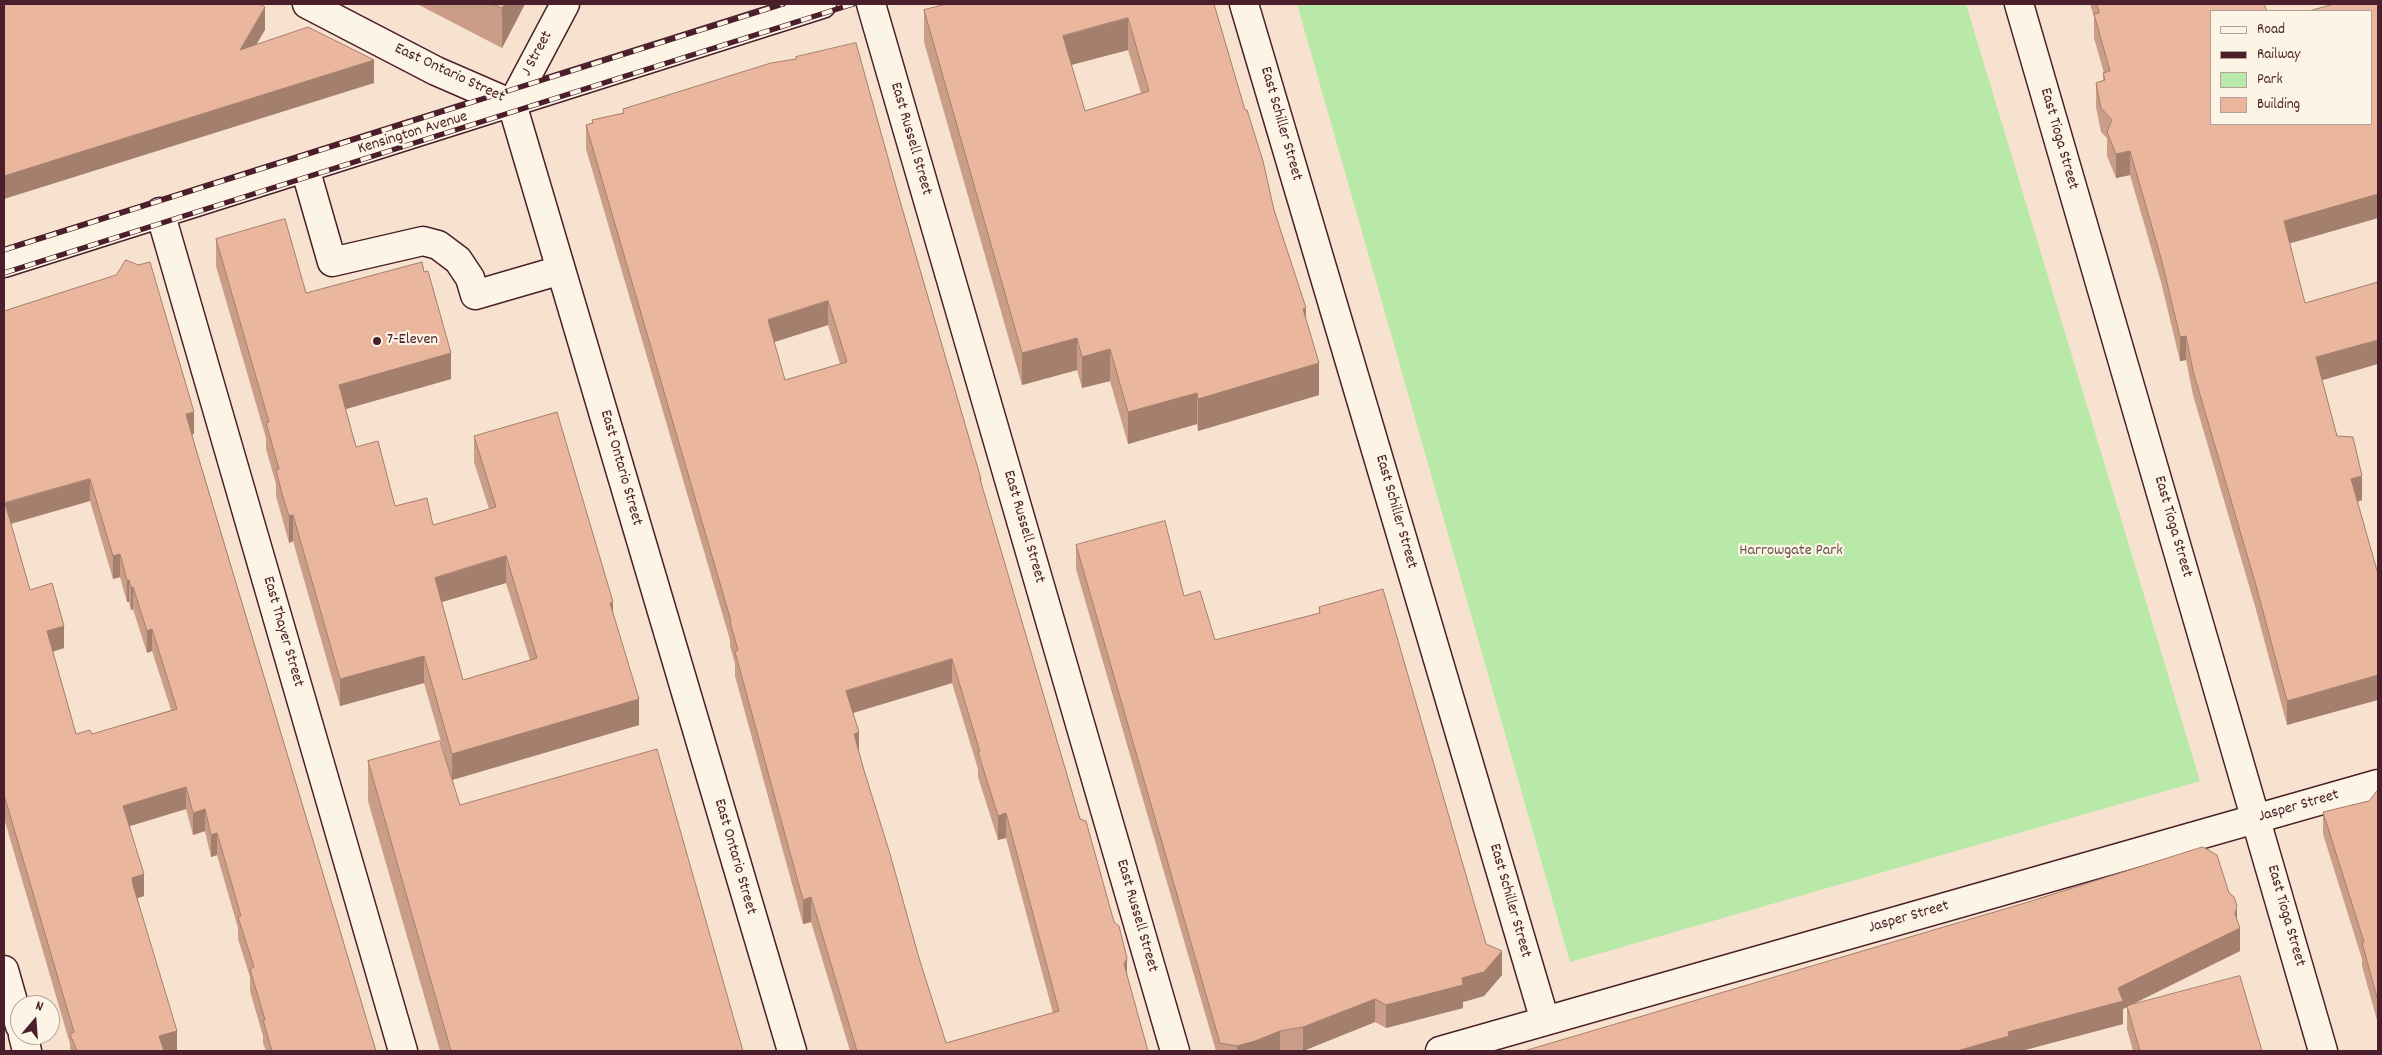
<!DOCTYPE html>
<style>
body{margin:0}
#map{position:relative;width:2382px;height:1055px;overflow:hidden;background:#f7e2cf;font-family:Dekko,sans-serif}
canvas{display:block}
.frame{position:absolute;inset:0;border:5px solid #4a1f2b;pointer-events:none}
.legend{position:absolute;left:2210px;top:10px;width:162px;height:115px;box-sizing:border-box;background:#fcf5e5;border:1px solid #b59f9b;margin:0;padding:6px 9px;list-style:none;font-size:15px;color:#4a1f2b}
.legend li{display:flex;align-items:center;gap:10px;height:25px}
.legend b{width:25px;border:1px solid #b59f9b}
.north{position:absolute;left:10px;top:995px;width:50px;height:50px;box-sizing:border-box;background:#fcf5e5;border:1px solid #b59f9b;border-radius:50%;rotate:18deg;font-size:14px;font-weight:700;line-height:20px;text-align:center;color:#4a1f2b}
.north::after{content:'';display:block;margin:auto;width:18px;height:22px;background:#4a1f2b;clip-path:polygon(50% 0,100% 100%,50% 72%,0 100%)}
</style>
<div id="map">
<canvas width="2382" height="1055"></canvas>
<div class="frame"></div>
<ul class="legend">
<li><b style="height:6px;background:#fcf5e5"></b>Road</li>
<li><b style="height:6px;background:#4a1f2b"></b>Railway</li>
<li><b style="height:14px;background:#b9e9a8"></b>Park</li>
<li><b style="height:14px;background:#eab69d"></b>Building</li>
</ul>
<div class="north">N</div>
</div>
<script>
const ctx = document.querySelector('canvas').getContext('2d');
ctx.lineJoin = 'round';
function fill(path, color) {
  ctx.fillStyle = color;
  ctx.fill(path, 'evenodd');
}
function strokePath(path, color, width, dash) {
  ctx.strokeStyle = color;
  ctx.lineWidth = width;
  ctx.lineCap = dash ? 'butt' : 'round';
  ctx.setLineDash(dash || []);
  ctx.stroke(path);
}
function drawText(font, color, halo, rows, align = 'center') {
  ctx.font = font + ' Dekko,sans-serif';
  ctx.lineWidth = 4.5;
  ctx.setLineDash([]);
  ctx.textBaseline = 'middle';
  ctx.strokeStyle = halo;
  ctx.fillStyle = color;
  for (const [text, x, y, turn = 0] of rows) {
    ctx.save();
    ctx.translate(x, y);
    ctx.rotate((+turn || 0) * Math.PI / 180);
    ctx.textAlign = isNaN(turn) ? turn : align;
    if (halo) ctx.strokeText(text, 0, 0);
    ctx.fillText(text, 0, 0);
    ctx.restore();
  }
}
const green = new Path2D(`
 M 1297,4 L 1966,4 L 2200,781 L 1570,962 Z`);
const minor = new Path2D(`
 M 307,4 L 436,71 L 512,104
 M 871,4 L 1175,1051
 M 1244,4 L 1545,1021
 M 2019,4 L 2323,1051
 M 512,104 L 792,1051
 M 512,104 L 565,4
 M 305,168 L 332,262 L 423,241 L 438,245 L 458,260 L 470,278 L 475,295 L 561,270
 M 160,212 L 403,1051
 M 4,263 L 822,4
 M 4,970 L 20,1026
 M 23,1035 L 27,1051
 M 1440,1051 L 2378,784`);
const rail = new Path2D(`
 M 4,250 L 783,4
 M 4,273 L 853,4`);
const wall = new Path2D(`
 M 417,4 L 525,4 L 502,48 Z
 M 1214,4 L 1306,318 L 1319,395 L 1198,431 L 1197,424 L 1128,444 L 1110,381 L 1082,388 L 1077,370 L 1022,385 L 924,42 L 924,10 ZM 1128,50 L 1141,93 L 1085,111 L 1071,65 Z
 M 2090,4 L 2264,4 L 2211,11 L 2378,218 L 2290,243 L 2322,380 L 2337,436 L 2362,500 L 2358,502 L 2287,725 L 2255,606 L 2193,395 L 2186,360 L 2180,361 L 2161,282 L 2130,175 L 2116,178 L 2107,156 L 2107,138 L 2101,132 L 2096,107 L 2096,83 L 2103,81 L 2103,73 L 2104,73 L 2094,38 L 2094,17 Z
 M 796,57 L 900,201 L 981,479 L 981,485 L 1127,976 L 1148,1051 L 850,1051 L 811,922 L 803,924 L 735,676 L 735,664 L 730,646 L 730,640 L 586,149 L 586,125 L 592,123 L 592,120 L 623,113 L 623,109 L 796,59 ZM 828,325 L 840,364 L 785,380 L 774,342 ZM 952,683 L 978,769 L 978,777 L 998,840 L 1006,838 L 1053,1013 L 946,1043 L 919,958 L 859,753 L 853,713 Z
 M 216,239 L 451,379 L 345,409 L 356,447 L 395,506 L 433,525 L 489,509 L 474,462 L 474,436 L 613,613 L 639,725 L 452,780 L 460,805 L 743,1051 L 440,1051 L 368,801 L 368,761 L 444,752 L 424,683 L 340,706 L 293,541 L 289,543 L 276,496 L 276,484 L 266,449 L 266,438 L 216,266 ZM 506,583 L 530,660 L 463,680 L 442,602 Z
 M 4,311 L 194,434 L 192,435 L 376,1051 L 266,1051 L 263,1043 L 263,1036 L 250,991 L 250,977 L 238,939 L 238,928 L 217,855 L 211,857 L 205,831 L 193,835 L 186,809 L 130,826 L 144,896 L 137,898 L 177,1051 L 70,1051 L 70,1044 L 4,818 ZM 90,501 L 113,579 L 120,577 L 127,602 L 129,602 L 131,610 L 133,609 L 147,653 L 152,651 L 171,710 L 92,734 L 76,734 L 53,652 L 64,648 L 30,590 L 11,524 Z
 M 1076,545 L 1184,596 L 1215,640 L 1319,613 L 1319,607 L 1502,975 L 1484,996 L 1463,1002 L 1463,1008 L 1386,1028 L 1375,1022 L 1303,1051 L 1216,1051 L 1076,569 Z
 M 2378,791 L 2378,1024 L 2362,966 L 2362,959 L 2323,834 L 2323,812 L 2369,801 Z
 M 2237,919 L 2240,951 L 2129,1005 L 2262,1051 L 2133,1051 L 2127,1029 L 2127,1007 L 2123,1009 L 2123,1024 L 2021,1051 Z`);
const shadedWall = new Path2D(`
 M 505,4 L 525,4 L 502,48 L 502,8 Z
 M 265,7 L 265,30 L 240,72 L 240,50 Z
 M 1128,18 L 1128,50 L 1063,67 L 1063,36 Z
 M 374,60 L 374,83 L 4,199 L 4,176 Z
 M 2130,151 L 2130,175 L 2116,178 L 2116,154 Z
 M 2378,194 L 2378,218 L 2284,245 L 2284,221 Z
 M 828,301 L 828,325 L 768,344 L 768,320 Z
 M 1306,308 L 1306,340 L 1303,309 Z
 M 2186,336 L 2186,360 L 2180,361 L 2180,337 Z
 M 1077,338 L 1077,370 L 1022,385 L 1022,353 Z
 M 2378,340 L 2378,364 L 2316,382 L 2316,357 Z
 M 1110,349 L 1110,381 L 1082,388 L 1082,357 Z
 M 451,353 L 451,379 L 339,411 L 339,385 Z
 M 1319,363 L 1319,395 L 1198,431 L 1198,399 Z
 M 1197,393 L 1197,424 L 1128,444 L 1128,412 Z
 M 194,412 L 194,434 L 186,436 L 186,414 Z
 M 2362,476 L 2362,500 L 2351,503 L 2351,479 Z
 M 90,479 L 90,501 L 5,525 L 5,503 Z
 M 293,515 L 293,541 L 289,543 L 289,516 Z
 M 120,554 L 120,577 L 113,579 L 113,556 Z
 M 506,556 L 506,583 L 435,604 L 435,578 Z
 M 127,580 L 129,580 L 129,602 L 127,602 Z
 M 133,587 L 133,609 L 131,610 L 131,588 Z
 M 613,602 L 613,628 L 610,603 Z
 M 64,626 L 64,648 L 47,653 L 47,631 Z
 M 152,629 L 152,651 L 147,653 L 147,631 Z
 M 424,656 L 424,683 L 340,706 L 340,679 Z
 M 952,659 L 952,683 L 846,715 L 846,691 Z
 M 2378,675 L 2378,700 L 2287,725 L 2287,701 Z
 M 639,699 L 639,725 L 452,780 L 452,754 Z
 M 859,732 L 859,757 L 854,734 Z
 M 186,787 L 186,809 L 123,828 L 123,806 Z
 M 205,809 L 205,831 L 193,835 L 193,813 Z
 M 1006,813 L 1006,838 L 998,840 L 998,816 Z
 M 217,833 L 217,855 L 211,857 L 211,835 Z
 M 144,874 L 144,896 L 132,900 L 132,878 Z
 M 811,897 L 811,922 L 803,924 L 803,900 Z
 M 2237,906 L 2237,930 L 2240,928 L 2240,951 L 2123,1009 L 2123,1024 L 2021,1051 L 1957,1051 L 2008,1032 L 2118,988 L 2235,914 Z
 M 1502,951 L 1502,975 L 1484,996 L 1463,1002 L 1463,1008 L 1386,1028 L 1386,1005 L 1462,978 Z
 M 1127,958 L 1127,982 L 1124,964 Z
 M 1375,999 L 1375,1022 L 1303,1051 L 1303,1027 Z
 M 177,1031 L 177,1051 L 159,1051 L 159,1036 Z
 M 1280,1031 L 1280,1051 L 1237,1051 L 1237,1046 Z`);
const building = new Path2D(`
 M 4,4 L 259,4 L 265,7 L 240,50 L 308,27 L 374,60 L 4,176 Z
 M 493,4 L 505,4 L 502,8 Z
 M 947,4 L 1214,4 L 1245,110 L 1247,110 L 1263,161 L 1274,210 L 1306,308 L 1303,309 L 1319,363 L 1198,399 L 1197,393 L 1128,412 L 1110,349 L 1082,357 L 1077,338 L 1022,353 L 924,10 ZM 1128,18 L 1149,91 L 1085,111 L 1063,36 Z
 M 2097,4 L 2264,4 L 2267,11 L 2211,11 L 2211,124 L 2371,124 L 2371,11 L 2309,11 L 2334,4 L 2378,4 L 2378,194 L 2284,221 L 2305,303 L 2378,282 L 2378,340 L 2316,357 L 2337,436 L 2353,437 L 2362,476 L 2351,479 L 2378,574 L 2378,675 L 2287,701 L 2255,582 L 2193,371 L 2186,336 L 2180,337 L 2161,258 L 2130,151 L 2116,154 L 2107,132 L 2112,120 L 2101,108 L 2096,83 L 2105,80 L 2103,73 L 2110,71 L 2094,14 L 2099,13 Z
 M 856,43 L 900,201 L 981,479 L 980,479 L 1080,819 L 1086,821 L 1114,922 L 1119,926 L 1127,958 L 1124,964 L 1148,1051 L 857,1051 L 811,897 L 803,900 L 735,652 L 738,650 L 730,622 L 731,621 L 586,125 L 593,123 L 592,120 L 624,113 L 623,109 L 681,91 L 771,63 L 796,59 L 796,57 ZM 828,301 L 847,362 L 785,380 L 768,320 ZM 952,659 L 980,752 L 978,752 L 998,816 L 1006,813 L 1059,1011 L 946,1043 L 919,958 L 890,854 L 863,767 L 854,734 L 859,732 L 846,691 Z
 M 285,219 L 306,293 L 422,262 L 424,272 L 428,271 L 451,353 L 339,385 L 356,447 L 378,441 L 395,506 L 427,498 L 433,525 L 496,507 L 474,436 L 557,412 L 613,602 L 610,603 L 639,699 L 452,754 L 424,656 L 340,679 L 293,515 L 289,516 L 282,494 L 276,470 L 279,469 L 266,423 L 269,422 L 216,239 ZM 506,556 L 537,658 L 463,680 L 435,578 Z
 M 126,260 L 138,265 L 150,262 L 194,412 L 186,414 L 195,446 L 376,1051 L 272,1051 L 263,1020 L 265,1020 L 250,969 L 254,967 L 238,917 L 241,916 L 217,833 L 211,835 L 205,809 L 193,813 L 186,787 L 123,806 L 144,874 L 132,878 L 133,885 L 177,1031 L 159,1036 L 164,1051 L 77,1051 L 70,1034 L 74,1032 L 4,795 L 4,311 L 116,275 ZM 90,479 L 113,556 L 120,554 L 127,580 L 129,580 L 131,588 L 133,587 L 147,631 L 152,629 L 177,709 L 92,734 L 90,730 L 76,734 L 47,631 L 64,626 L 52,583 L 30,590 L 5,503 Z
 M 1165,521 L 1184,596 L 1200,591 L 1215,640 L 1320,613 L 1319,607 L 1383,589 L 1486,944 L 1502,951 L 1484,972 L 1462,978 L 1463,985 L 1386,1005 L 1375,999 L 1303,1027 L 1280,1031 L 1255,1041 L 1237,1046 L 1220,1043 L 1076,545 Z
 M 440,741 L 460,805 L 657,749 L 743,1051 L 451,1051 L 368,761 Z
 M 2377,791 L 2378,791 L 2378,1001 L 2362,943 L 2364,942 L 2323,812 L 2369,801 Z
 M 2203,847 L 2217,855 L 2229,893 L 2234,897 L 2237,906 L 2235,914 L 2240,928 L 2118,988 L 2123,1001 L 2008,1032 L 2009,1036 L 1957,1051 L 1524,1051 L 2025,903 Z
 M 2240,976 L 2262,1051 L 2140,1051 L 2127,1006 Z`);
const markers = [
 [377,341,5,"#4a1f2b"]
];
const streetNames = [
 ["J Street",538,54,-62],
 ["East Ontario Street",449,74,25],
 ["East Schiller Street",1280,124,74],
 ["Kensington Avenue",413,134,-17],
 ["East Russell Street",910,139,74],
 ["East Tioga Street",2058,139,74],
 ["East Ontario Street",620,468,74],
 ["East Schiller Street",1395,512,74],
 ["East Russell Street",1023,527,74],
 ["East Tioga Street",2172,527,74],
 ["East Thayer Street",282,632,74],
 ["Jasper Street",2299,807,-16],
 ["East Ontario Street",734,857,74],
 ["East Schiller Street",1509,901,74],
 ["East Russell Street",1136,916,74],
 ["East Tioga Street",2285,916,74],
 ["Jasper Street",1909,918,-16]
];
const poiNames = [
 ["7-Eleven",387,341]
];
const parkNames = [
 ["Harrowgate Park",1791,552]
];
fill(green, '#b9e9a8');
strokePath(minor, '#4a1f2b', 31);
strokePath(minor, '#fcf5e5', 28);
strokePath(rail, '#4a1f2b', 5.5);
strokePath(rail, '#fcf5e5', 4, [11]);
fill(wall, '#c99d87');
fill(shadedWall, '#a47f6e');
fill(building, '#eab69d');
strokePath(building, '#a47f6e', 1);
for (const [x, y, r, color] of markers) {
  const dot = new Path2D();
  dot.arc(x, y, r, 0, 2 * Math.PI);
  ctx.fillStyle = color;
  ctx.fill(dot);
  strokePath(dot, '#fcf5e5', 2);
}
drawText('16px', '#4a1f2b', '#fcf5e5', streetNames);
drawText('16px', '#4a1f2b', '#fcf5e5', poiNames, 'left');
drawText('16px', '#66524a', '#fcf5e5', parkNames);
</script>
